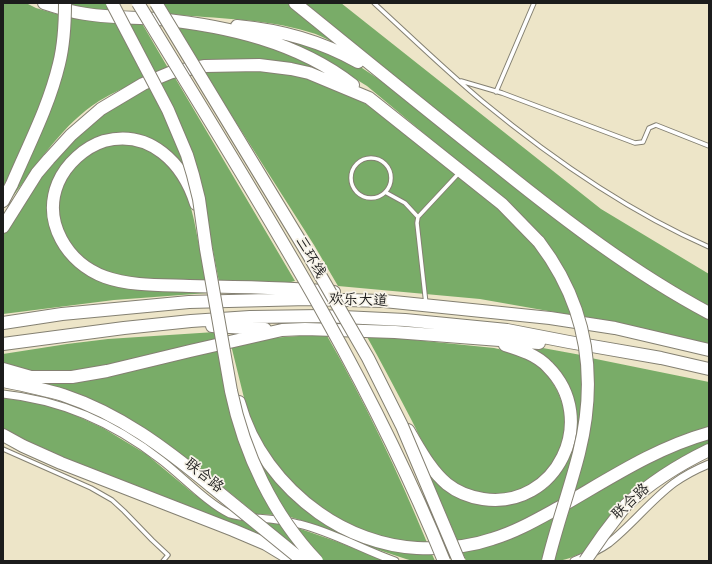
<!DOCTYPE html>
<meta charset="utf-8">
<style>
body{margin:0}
#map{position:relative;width:712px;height:564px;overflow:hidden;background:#ede5c8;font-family:"Gochi Hand",sans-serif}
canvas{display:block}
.frame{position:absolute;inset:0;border:4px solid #1c1c1c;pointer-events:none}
</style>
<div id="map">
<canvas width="712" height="564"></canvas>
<div class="frame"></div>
</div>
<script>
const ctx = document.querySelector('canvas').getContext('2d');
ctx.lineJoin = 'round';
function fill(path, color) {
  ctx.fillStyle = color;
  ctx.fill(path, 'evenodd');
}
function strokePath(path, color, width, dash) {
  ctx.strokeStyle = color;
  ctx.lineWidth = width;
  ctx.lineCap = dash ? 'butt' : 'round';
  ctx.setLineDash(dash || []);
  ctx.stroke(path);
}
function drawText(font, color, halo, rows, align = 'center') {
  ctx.font = font + ' "Gochi Hand","LXGW WenKai TC",sans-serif';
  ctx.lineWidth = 3.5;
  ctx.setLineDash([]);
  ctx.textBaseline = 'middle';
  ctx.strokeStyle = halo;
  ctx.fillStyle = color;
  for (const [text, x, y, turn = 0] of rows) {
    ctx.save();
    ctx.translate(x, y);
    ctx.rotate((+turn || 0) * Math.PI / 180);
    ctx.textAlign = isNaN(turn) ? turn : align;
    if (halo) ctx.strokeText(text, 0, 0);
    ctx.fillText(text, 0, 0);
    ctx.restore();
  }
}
const forest = new Path2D(`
 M 3,3 L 26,3 L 36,8 L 60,15 C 57,41 54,68 45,93 C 34,126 18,157 3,189 Z
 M 70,3 L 106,3 L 111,12 L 70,7 Z
 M 163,3 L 290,3 L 334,38 L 332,42 C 325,38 317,34 309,32 C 264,18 216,19 170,14 Z
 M 299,3 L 341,3 L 601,209 L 709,274 L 709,306 L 664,281 L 614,247 L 549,200 Z
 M 69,16 L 116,21 L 146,78 C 130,85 114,92 99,101 C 63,124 39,162 14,195 L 11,193 L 32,149 Z
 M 140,20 L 168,68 L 155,74 L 126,21 Z
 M 175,25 L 220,32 L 281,50 L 333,76 L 198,62 Z
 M 261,31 L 298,39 L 359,66 L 380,80 L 709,318 L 709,346 L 582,316 L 503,199 L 367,86 L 328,62 Z
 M 202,69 L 264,69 L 317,81 L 353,96 L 380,113 L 459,175 L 510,219 L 530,240 L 540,253 L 556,278 L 566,300 L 571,315 L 480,299 L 338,286 L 314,245 Z
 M 174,76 L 295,281 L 287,283 L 219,282 L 208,224 L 160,82 Z
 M 151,86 L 159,101 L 186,168 L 184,169 L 134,135 L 64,164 L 54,237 L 66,257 L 80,269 L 207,289 L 208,293 L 114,300 L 3,314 L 3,233 L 52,159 L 93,120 Z
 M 126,143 L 144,148 L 159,156 L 181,179 L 190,204 L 194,220 L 206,281 L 152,280 L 114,275 L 87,263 L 65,239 L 57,208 L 64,181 L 80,160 L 103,146 Z
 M 215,332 L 216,340 C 161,353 92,376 36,372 C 25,371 13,367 3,364 L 3,354 L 67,344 L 108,339 Z
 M 326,334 C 365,402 398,472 428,545 L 411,544 L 371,534 L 334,517 L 297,491 L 268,455 L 254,426 L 246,406 L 231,345 L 271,338 Z
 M 366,335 L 494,348 C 512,352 530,357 543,369 C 547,373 550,378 552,382 C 576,417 566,465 529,487 C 520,493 507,494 497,494 C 477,495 460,489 445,475 C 430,460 421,439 412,421 C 397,392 382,364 366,335 Z
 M 521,344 L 581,355 L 584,395 L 576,446 L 560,502 L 512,529 L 458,542 L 429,474 L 477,503 L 501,506 L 520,502 L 527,500 L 548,487 L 554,479 L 565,463 L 566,382 L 553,366 Z
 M 218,348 L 275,515 L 256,514 L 213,479 L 175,451 L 32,380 Z
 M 591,358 L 709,382 L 709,429 L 572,496 Z
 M 3,398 L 38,403 L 66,411 L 103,428 L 146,454 L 194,494 L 225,515 L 238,520 L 249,522 L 274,542 L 40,449 L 15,437 L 3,429 Z
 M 709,438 L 709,446 L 685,456 L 586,551 C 575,556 565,561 553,561 L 570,505 L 639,466 Z
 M 255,454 L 315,515 L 431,552 L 435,561 L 413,561 L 406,559 L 358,543 L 310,523 L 287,516 L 275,496 Z
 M 558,511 L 543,561 L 466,561 L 461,548 Z
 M 264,522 L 281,524 L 302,551 L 300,553 Z
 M 295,527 L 338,542 L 385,561 L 323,561 Z`);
const service = new Path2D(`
 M 374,3 C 410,36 445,70 482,101 C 551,158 627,211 709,247
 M 461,81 L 502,93 L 635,143 L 643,142 L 649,128 L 656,125 L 709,146
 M 496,92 L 534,3
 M351 178a20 20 0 1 1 40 0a20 20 0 1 1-40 0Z
 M 385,192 L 405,203 L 418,217
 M 426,304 L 417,223 L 418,217 L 459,173
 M 3,449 L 91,488 L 112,500 L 124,511 L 152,540 L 168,555 L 163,561`);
const minor = new Path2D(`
 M 3,394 C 61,400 115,424 161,460 C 181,475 208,504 230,514 C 239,517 248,517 257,518 C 271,519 285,520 299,524 C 333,532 363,550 395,561
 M 574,561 C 586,556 598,551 609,543 C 632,525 650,501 674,483 C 685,475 697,469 709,464`);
const trunk = new Path2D(`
 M 44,3 C 56,7 68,11 80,13 C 105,18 132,17 159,19 C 227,26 298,42 353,85
 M 295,3 C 363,58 431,114 500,168 C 566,221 634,273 709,313
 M 237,26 C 281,30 321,41 358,62
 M 3,201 L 12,184
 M 196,204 C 183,163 150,129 104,141 C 85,147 66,164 58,183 C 42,222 67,263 105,277 C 130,286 162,285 189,286 C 237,287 286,287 334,292
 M 3,227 L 37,173 L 49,159 L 71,135 L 101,109 L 143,84 L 172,72 L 205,66 L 259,65 L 291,69 L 309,73 L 369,98 L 502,204 L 539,242
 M 3,323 L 62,314 L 189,302 L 308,299 L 384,301 L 550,318 L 615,328 L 709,350
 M 212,326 L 265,329
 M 3,344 L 124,328 L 191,321 L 250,317 L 322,316 L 405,320 L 507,330 L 569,342 L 661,358 L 709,369
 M 3,369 L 31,377 L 72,377 L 107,371 L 190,351 L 282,330 L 305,329 L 395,332 L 539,343
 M 3,381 C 23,385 43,389 63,395 C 120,414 165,448 211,486
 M 239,402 C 251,447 281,486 319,513 C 347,533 382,546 417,548 C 442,549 469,547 492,539 C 516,532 538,519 560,507 C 609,479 655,448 709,433
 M 408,430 C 419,448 430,470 447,484 C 457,492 470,497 483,499 C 557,510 600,419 548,367 C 537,355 521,350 505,345
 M 3,435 L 23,446 L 61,463 L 233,530 L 266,544 L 294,561
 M 626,505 C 651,482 678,465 709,450`);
const trunkBridge = new Path2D(`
 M 112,3 L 168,110 L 187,155 L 193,175 L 199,199 L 206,249 L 231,391 C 244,453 273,515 317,561
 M 138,3 C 248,185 364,363 444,561
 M 156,3 L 308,254 L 368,358 L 402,426 L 459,561
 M 12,184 C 29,144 49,106 59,64 C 64,44 65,23 65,3
 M 539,242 C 587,305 598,377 579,453 C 570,489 557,524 548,561
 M 211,486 L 303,561
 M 585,561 L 603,535 L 626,505`);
const streetNames = [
 ["三环线",309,258,60],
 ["欢乐大道",358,302,2],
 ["联合路",203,477,39],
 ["联合路",632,503,-43]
];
fill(forest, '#79ac68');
strokePath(service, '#848072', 5.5);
strokePath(minor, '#848072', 9);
strokePath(trunk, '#848072', 14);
strokePath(service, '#fff', 3.5);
strokePath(minor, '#fff', 7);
strokePath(trunk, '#fff', 12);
strokePath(trunkBridge, '#848072', 14, []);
strokePath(trunkBridge, '#fff', 12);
drawText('15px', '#1c1c1c', '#f7f3e8', streetNames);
</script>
